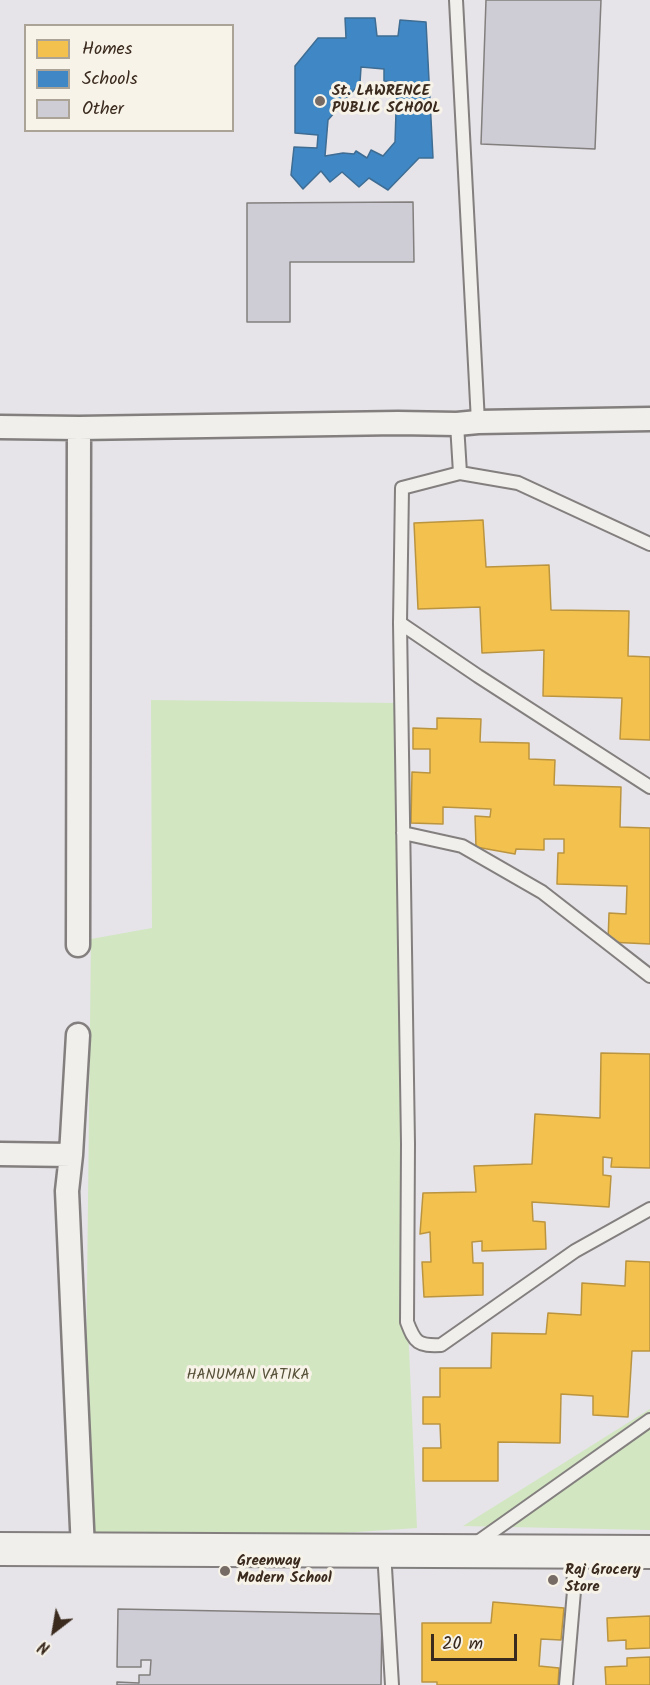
<!DOCTYPE html>
<style>
body{margin:0}
#map{position:relative;width:650px;height:1685px;overflow:hidden;background:#e6e4e8;font-family:Kalam,sans-serif}
canvas{display:block}
.legend{position:absolute;left:24px;top:24px;width:210px;height:108px;box-sizing:border-box;background:#f7f3e8;border:2px solid #aca397;margin:0;padding:8px 10px;list-style:none;font-size:18px;color:#3b2a1e}
.legend li{display:flex;align-items:center;gap:12px;height:30px}
.legend b{width:30px;border:2px solid #aca397}
.north{position:absolute;left:24px;top:1601px;width:60px;height:60px;-webkit-text-stroke:4px #f7f3e8;paint-order:stroke;rotate:211deg;font-size:16px;font-weight:700;line-height:24px;text-align:center;color:#3b2a1e}
.north::after{content:'';display:block;margin:auto;width:21px;height:27px;background:#3b2a1e;clip-path:polygon(50% 0,100% 100%,50% 72%,0 100%)}
.scale{position:absolute;left:431px;top:1634px;width:86px;height:27px;box-sizing:border-box;border:3px solid #3b2a1e;border-top:0;padding-left:8px;font-size:18px;line-height:21px;white-space:nowrap;color:#3b2a1e;-webkit-text-stroke:4px #f7f3e8;paint-order:stroke}
</style>
<div id="map">
<canvas width="650" height="1685"></canvas>
<ul class="legend">
<li><b style="height:16px;background:#f2c14e"></b>Homes</li>
<li><b style="height:16px;background:#3f88c5"></b>Schools</li>
<li><b style="height:16px;background:#ceccd5"></b>Other</li>
</ul>
<div class="north">N</div>
<div class="scale">20 m</div>
</div>
<script>
const ctx = document.querySelector('canvas').getContext('2d');
ctx.lineJoin = 'round';
function fill(path, color) {
  ctx.fillStyle = color;
  ctx.fill(path, 'evenodd');
}
function strokePath(path, color, width, dash) {
  ctx.strokeStyle = color;
  ctx.lineWidth = width;
  ctx.lineCap = dash ? 'butt' : 'round';
  ctx.setLineDash(dash || []);
  ctx.stroke(path);
}
function drawText(font, color, halo, rows, align = 'center') {
  ctx.font = font + ' Kalam,sans-serif';
  ctx.lineWidth = 6;
  ctx.setLineDash([]);
  ctx.textBaseline = 'middle';
  ctx.strokeStyle = halo;
  ctx.fillStyle = color;
  for (const [text, x, y, turn = 0] of rows) {
    ctx.save();
    ctx.translate(x, y);
    ctx.rotate((+turn || 0) * Math.PI / 180);
    ctx.textAlign = isNaN(turn) ? turn : align;
    if (halo) ctx.strokeText(text, 0, 0);
    ctx.fillText(text, 0, 0);
    ctx.restore();
  }
}
const green = new Path2D(`
 M 151,700 L 394,703 L 407,1147 L 400,1147 L 417,1528 L 84,1550 L 91,939 L 152,928 Z
 M 650,1409 L 650,1530 L 463,1526 Z`);
const homes = new Path2D(`
 M 483,520 L 486,567 L 549,565 L 551,610 L 629,611 L 628,656 L 650,657 L 650,740 L 620,739 L 622,698 L 543,696 L 544,650 L 482,653 L 480,607 L 418,609 L 414,523 Z
 M 437,718 L 481,719 L 480,742 L 529,743 L 529,759 L 555,760 L 554,785 L 621,787 L 620,827 L 650,828 L 650,944 L 608,942 L 609,913 L 626,914 L 627,886 L 557,884 L 558,853 L 564,853 L 564,839 L 544,839 L 544,850 L 516,849 L 515,854 L 476,847 L 475,816 L 490,817 L 491,809 L 443,807 L 443,824 L 411,823 L 412,772 L 430,773 L 430,749 L 413,749 L 413,728 L 437,729 Z
 M 601,1053 L 650,1054 L 650,1168 L 611,1167 L 612,1158 L 603,1157 L 603,1175 L 611,1176 L 609,1207 L 532,1202 L 533,1221 L 545,1222 L 546,1249 L 482,1251 L 482,1241 L 472,1242 L 473,1263 L 483,1263 L 483,1295 L 424,1297 L 422,1262 L 431,1262 L 430,1232 L 420,1234 L 423,1193 L 476,1192 L 474,1166 L 532,1164 L 535,1114 L 600,1118 Z
 M 626,1261 L 650,1262 L 650,1351 L 632,1351 L 628,1417 L 593,1415 L 593,1396 L 561,1394 L 560,1443 L 498,1442 L 498,1481 L 423,1481 L 423,1448 L 441,1448 L 440,1424 L 423,1424 L 423,1397 L 440,1397 L 440,1368 L 491,1368 L 492,1333 L 546,1334 L 548,1313 L 581,1315 L 582,1283 L 625,1286 Z
 M 493,1602 L 564,1608 L 561,1640 L 541,1639 L 539,1666 L 559,1668 L 558,1685 L 437,1685 L 437,1682 L 422,1682 L 422,1623 L 491,1623 Z
 M 650,1616 L 650,1648 L 626,1649 L 626,1640 L 608,1641 L 607,1618 Z
 M 650,1657 L 650,1685 L 606,1685 L 605,1667 L 627,1666 L 627,1658 Z`);
const schools = new Path2D(`
 M 345,18 L 375,18 L 377,36 L 398,36 L 400,20 L 426,22 L 433,158 L 419,158 L 388,190 L 369,178 L 359,187 L 342,172 L 330,182 L 321,171 L 303,189 L 291,175 L 294,147 L 317,148 L 318,135 L 295,133 L 295,66 L 318,38 L 346,38 ZM 361,67 L 384,69 L 384,81 L 397,82 L 395,142 L 383,156 L 371,150 L 367,158 L 356,151 L 354,154 L 343,153 L 325,156 L 328,120 L 360,83 Z`);
const building = new Path2D(`
 M 486,0 L 601,0 L 595,149 L 481,144 Z
 M 413,202 L 414,262 L 290,262 L 290,322 L 247,322 L 247,203 Z
 M 118,1609 L 382,1614 L 381,1685 L 117,1685 L 117,1682 L 139,1683 L 139,1675 L 150,1675 L 151,1660 L 141,1660 L 141,1667 L 117,1667 Z`);
const lane = new Path2D(`
 M 456,0 L 478,422
 M 457,424 L 460,473 L 518,483 L 650,544
 M 460,473 L 402,488 L 400,623 L 408,1144 L 407,1322 C 415,1343 418,1346 441,1345 L 575,1251 L 650,1209
 M 400,623 L 478,676 L 650,787
 M 403,833 L 462,846 L 542,892 L 650,976
 M 475,1544 L 650,1420
 M 384,1551 L 392,1685
 M 566,1685 L 574,1591 L 573,1552`);
const street = new Path2D(`
 M 0,427 L 79,428 L 398,423 L 457,424 L 478,422 L 650,419
 M 78,945 L 79,428
 M 78,1035 L 71,1155 L 67,1191 L 83,1550
 M 0,1154 L 71,1155`);
const secondary = new Path2D(`
 M 0,1549 L 650,1552`);
const markers = [
 [320,101,6,"#776b65"],
 [225,1571,6,"#776b65"],
 [553,1580,6,"#776b65"]
];
const poiNames = [
 ["St. LAWRENCE",332,92],
 ["PUBLIC SCHOOL",332,109],
 ["Greenway",237,1562],
 ["Modern School",237,1579],
 ["Raj Grocery",565,1571],
 ["Store",565,1588]
];
const parkNames = [
 ["HANUMAN VATIKA",248,1376]
];
fill(green, '#d2e6c2');
fill(homes, '#f2c14e');
strokePath(homes, '#bb9440', 1.5);
fill(schools, '#3f88c5');
strokePath(schools, '#3e6c93', 1.5);
fill(building, '#ceccd5');
strokePath(building, '#837f7e', 1.5);
strokePath(lane, '#837f7e', 16);
strokePath(street, '#837f7e', 27);
strokePath(secondary, '#837f7e', 36);
strokePath(lane, '#f0efec', 12);
strokePath(street, '#f0efec', 22);
strokePath(secondary, '#f0efec', 32);
for (const [x, y, r, color] of markers) {
  const dot = new Path2D();
  dot.arc(x, y, r, 0, 2 * Math.PI);
  ctx.fillStyle = color;
  ctx.fill(dot);
  strokePath(dot, '#f7f3e8', 2);
}
drawText('bold 15px', '#3b2a1e', '#f7f3e8', poiNames, 'left');
drawText('15px', '#565038', '#f7f3e8', parkNames);
</script>
